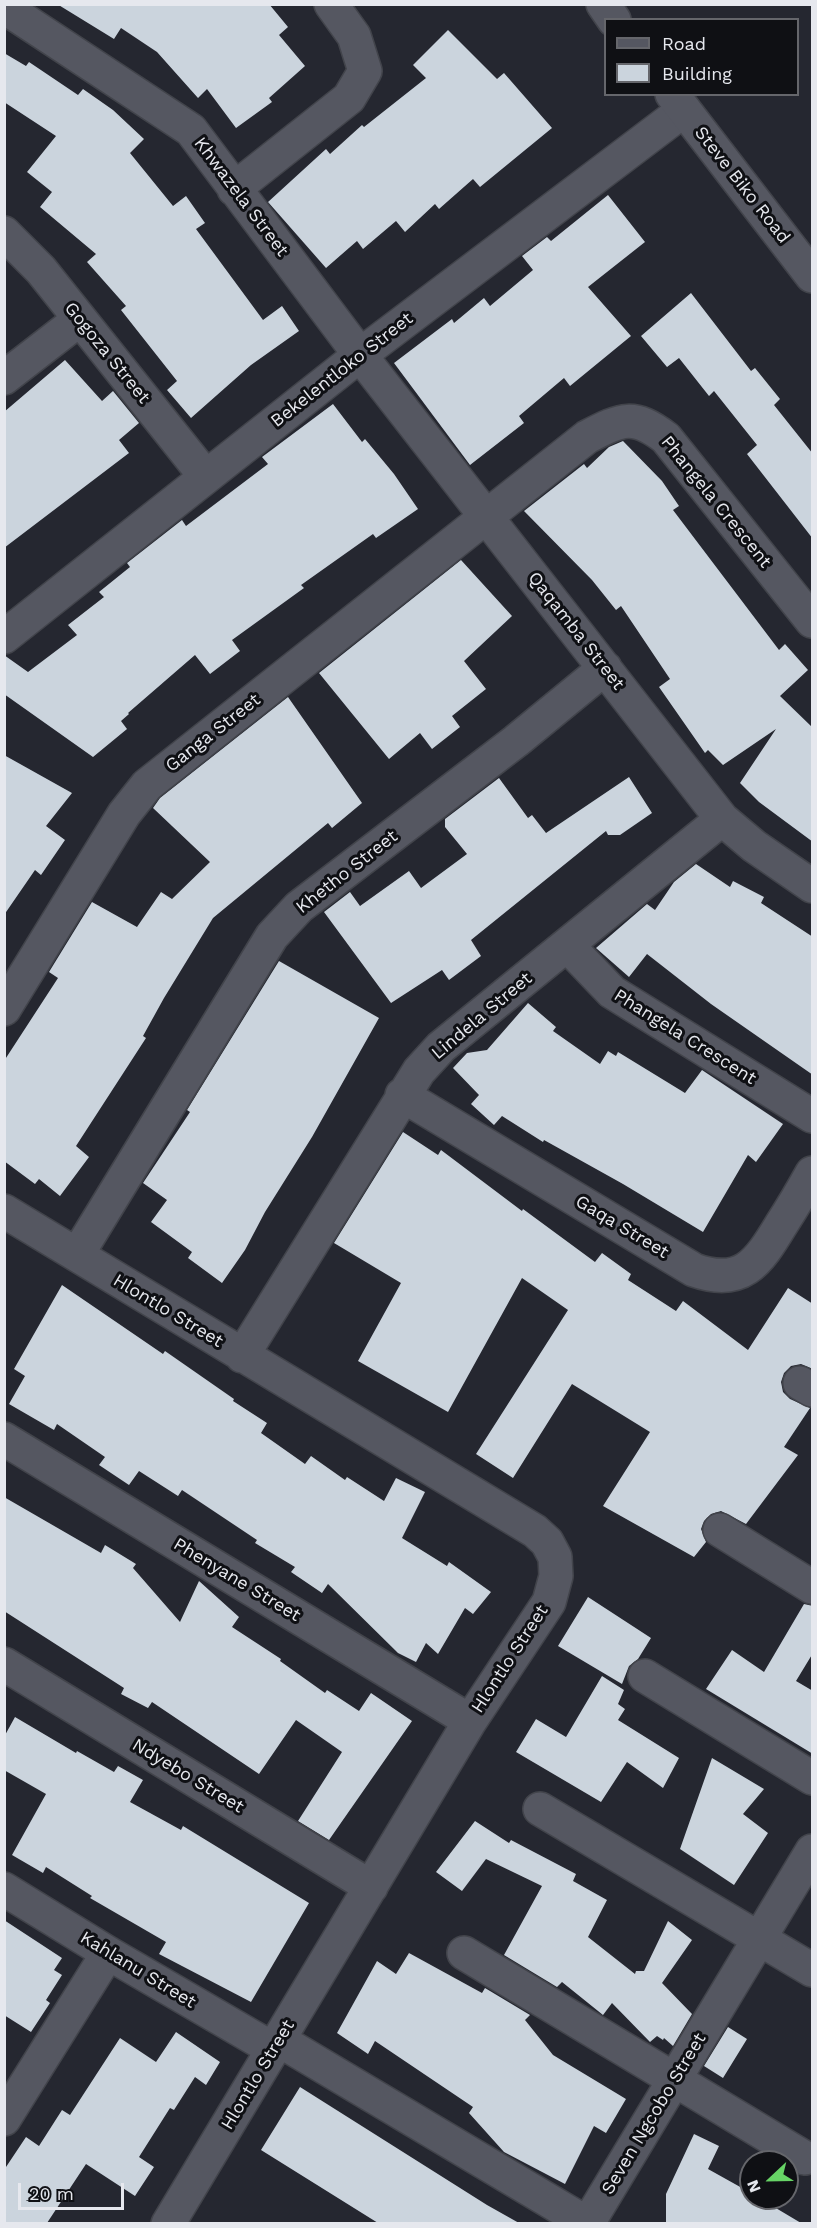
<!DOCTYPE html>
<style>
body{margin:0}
#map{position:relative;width:817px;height:2228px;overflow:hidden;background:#252730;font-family:"Work Sans",sans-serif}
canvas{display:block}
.frame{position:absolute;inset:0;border:6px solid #e6e8ee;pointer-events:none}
.legend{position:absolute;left:604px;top:18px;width:195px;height:78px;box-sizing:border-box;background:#0f1014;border:2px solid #65666b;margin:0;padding:8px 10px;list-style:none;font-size:18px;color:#e6e8ee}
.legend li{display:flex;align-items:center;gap:12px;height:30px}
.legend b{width:30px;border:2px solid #65666b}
.north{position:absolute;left:739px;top:2150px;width:60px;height:60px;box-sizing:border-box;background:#0f1014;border:2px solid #65666b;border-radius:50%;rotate:248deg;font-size:16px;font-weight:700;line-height:24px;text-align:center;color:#e6e8ee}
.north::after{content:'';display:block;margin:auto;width:21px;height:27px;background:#67d466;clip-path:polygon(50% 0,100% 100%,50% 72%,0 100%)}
.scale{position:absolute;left:18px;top:2183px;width:106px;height:27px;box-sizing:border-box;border:3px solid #e6e8ee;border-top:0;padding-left:8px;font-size:18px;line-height:21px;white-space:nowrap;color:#e6e8ee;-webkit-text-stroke:4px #0f1014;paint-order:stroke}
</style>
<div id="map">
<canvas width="817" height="2228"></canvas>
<div class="frame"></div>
<ul class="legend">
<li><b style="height:8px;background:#555761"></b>Road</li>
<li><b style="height:16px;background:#cbd4dd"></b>Building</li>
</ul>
<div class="north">N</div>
<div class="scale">20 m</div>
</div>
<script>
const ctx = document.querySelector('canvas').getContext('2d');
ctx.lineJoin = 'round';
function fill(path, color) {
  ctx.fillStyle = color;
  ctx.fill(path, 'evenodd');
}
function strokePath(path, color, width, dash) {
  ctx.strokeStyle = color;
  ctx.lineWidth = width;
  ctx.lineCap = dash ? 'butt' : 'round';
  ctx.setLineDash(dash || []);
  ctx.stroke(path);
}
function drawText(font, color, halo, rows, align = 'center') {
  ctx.font = font + ' "Work Sans",sans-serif';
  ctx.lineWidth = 6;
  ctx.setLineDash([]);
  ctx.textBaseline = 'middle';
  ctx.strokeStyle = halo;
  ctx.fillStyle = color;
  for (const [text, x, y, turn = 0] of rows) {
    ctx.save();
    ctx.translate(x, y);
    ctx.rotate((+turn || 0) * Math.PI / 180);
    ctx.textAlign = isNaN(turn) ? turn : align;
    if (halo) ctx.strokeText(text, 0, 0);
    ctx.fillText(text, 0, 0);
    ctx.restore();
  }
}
const building = new Path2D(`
 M 57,4 L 269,4 L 288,27 L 279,35 L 305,66 L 269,98 L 272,102 L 236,128 L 207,89 L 198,98 L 157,52 L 121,28 L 114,39 Z
 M 448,30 L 497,79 L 504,73 L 552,128 L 480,187 L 473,179 L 439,209 L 435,204 L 405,232 L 396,221 L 363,249 L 357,241 L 326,268 L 268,202 L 326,149 L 330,154 L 362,125 L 364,127 L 426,78 L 413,65 Z
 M 4,53 L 26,66 L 29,62 L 78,95 L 83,89 L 113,110 L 144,139 L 130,153 L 173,206 L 186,196 L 205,223 L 196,229 L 263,320 L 282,306 L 299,331 L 251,365 L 191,418 L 167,390 L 177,381 L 121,310 L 126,306 L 87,262 L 96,254 L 40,207 L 52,192 L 27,172 L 56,136 L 4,102 Z
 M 608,195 L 645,242 L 588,287 L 631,336 L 570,386 L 564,378 L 519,416 L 524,423 L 470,465 L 394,363 L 452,319 L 454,323 L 484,298 L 490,306 L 533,270 L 522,256 L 547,237 L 551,241 Z
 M 691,293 L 751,371 L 755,368 L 780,399 L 774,405 L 813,454 L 813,539 L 747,454 L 757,445 L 714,391 L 709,396 L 679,358 L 667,367 L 641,336 Z
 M 65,360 L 102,401 L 113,391 L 139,423 L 119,440 L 129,453 L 4,548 L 4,412 Z
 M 333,404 L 362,442 L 365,439 L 394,474 L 418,509 L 376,538 L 373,534 L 301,585 L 304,588 L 232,640 L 240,651 L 210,674 L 195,655 L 128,713 L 129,714 L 121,721 L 127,729 L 93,757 L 4,694 L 4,655 L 28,672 L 77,635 L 68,625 L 104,597 L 99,592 L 130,567 L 127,563 L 182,520 L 186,526 L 268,464 L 262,457 Z
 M 623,441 L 662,481 L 679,506 L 673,510 L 779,650 L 785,644 L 808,670 L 780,696 L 813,728 L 813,842 L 759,802 L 740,783 L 776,729 L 723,765 L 708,750 L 705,753 L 659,687 L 670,679 L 621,606 L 616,610 L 592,580 L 524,511 L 584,464 L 587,468 L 609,447 Z
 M 461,560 L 512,616 L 464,661 L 486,689 L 452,716 L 460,727 L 432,749 L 420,733 L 389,759 L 319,673 Z
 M 288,697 L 362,803 L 332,828 L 328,823 L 213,918 L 164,998 L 143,1036 L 146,1038 L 76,1146 L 89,1157 L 60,1196 L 39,1179 L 35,1184 L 4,1161 L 4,1061 L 58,978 L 49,972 L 92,902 L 137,927 L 161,892 L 172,899 L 210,862 L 153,808 L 160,798 Z
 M 4,755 L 72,793 L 46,826 L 65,840 L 41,875 L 35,870 L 4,915 Z
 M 629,777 L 652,813 L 620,835 L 608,835 L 606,831 L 471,940 L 481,956 L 449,980 L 442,970 L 391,1003 L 324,912 L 350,892 L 360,906 L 409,871 L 421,888 L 467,854 L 445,827 L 445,819 L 499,778 L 528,818 L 532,815 L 546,833 Z
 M 696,864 L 730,887 L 733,881 L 764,897 L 761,903 L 813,937 L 813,1075 L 711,1004 L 647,954 L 629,977 L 596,948 L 647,904 L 655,910 L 674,882 Z
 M 279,961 L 379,1018 L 312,1137 L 265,1212 L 245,1250 L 222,1283 L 188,1258 L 192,1252 L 151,1222 L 167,1200 L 143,1183 L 190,1112 L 187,1110 Z
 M 528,1003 L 556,1027 L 553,1031 L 600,1064 L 608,1051 L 616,1056 L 618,1052 L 685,1093 L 702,1070 L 783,1124 L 756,1162 L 748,1155 L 703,1232 L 623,1184 L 544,1140 L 543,1142 L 502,1116 L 494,1125 L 471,1104 L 479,1095 L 453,1068 L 467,1053 L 487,1050 Z
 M 403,1132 L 438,1155 L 441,1150 L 522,1211 L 523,1209 L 595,1262 L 602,1253 L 631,1274 L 628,1280 L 676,1311 L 683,1301 L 748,1350 L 788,1288 L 813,1304 L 813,1369 L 801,1364 L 791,1366 L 784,1373 L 781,1382 L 783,1392 L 790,1399 L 810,1408 L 784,1447 L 798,1455 L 746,1524 L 721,1511 L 711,1514 L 704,1521 L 701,1529 L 706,1542 L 694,1557 L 603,1506 L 650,1432 L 572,1384 L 513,1478 L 476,1454 L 568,1310 L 522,1278 L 448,1412 L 358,1361 L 401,1283 L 334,1243 Z
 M 62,1285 L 163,1354 L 165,1351 L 234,1399 L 233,1401 L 267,1423 L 261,1433 L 305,1464 L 311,1456 L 345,1480 L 347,1477 L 384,1501 L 396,1478 L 425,1492 L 402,1538 L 447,1566 L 449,1562 L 491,1592 L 473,1614 L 465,1608 L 438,1654 L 426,1643 L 416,1662 L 398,1653 L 328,1584 L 322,1593 L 291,1572 L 295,1567 L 255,1543 L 257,1540 L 182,1490 L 178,1496 L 139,1471 L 129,1485 L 99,1465 L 105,1457 L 57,1424 L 54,1430 L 9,1404 L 25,1376 L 14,1369 Z
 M 4,1497 L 101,1553 L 105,1545 L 136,1564 L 133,1568 L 180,1622 L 199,1581 L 239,1617 L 232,1627 L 281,1659 L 280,1661 L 325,1693 L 327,1690 L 359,1711 L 371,1693 L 412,1721 L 329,1840 L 298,1821 L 342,1752 L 296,1720 L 259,1774 L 152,1702 L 148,1708 L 121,1694 L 124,1688 L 4,1611 Z
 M 588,1597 L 651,1638 L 638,1659 L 629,1666 L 622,1684 L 558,1646 Z
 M 804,1604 L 813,1606 L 813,1653 L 796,1681 L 813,1691 L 813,1754 L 706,1689 L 732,1650 L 764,1672 Z
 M 602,1676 L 624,1690 L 618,1704 L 625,1709 L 618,1720 L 679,1758 L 663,1788 L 627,1762 L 601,1802 L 516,1752 L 536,1719 L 566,1737 Z
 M 15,1717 L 76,1753 L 77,1751 L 114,1772 L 118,1766 L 143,1780 L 130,1802 L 181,1830 L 183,1826 L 309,1903 L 251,2002 L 159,1954 L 166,1942 L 90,1898 L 92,1896 L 46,1867 L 43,1873 L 12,1855 L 46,1794 L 4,1770 L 4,1737 Z
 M 712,1758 L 764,1789 L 743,1814 L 768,1833 L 734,1885 L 680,1849 Z
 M 475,1821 L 509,1843 L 511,1840 L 576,1874 L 573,1881 L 607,1900 L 588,1937 L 635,1974 L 636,1971 L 644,1971 L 668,1921 L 692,1940 L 662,1983 L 692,2014 L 673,2046 L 664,2038 L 663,2040 L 657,2036 L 650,2042 L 612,2003 L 603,2015 L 562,1982 L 557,1987 L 504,1955 L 542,1886 L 486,1859 L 462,1891 L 436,1872 Z
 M 4,1920 L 62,1958 L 54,1970 L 62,1975 L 46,2000 L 50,2003 L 31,2032 L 4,2015 Z
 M 409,1953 L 482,1993 L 485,1988 L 530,2015 L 525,2020 L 553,2055 L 626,2099 L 606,2133 L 594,2126 L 565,2184 L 504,2152 L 469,2113 L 473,2107 L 375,2041 L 368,2054 L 337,2033 L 377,1961 L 396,1974 Z
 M 728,2027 L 747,2039 L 723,2078 L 704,2066 Z
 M 176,2032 L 220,2062 L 206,2085 L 195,2077 L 174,2110 L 170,2108 L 139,2157 L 154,2167 L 135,2196 L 86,2164 L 47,2223 L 4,2223 L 4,2170 L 26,2137 L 39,2146 L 62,2110 L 70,2115 L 120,2038 L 156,2062 Z
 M 300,2087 L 487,2205 L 519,2223 L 378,2223 L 261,2150 Z
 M 694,2134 L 719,2146 L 708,2169 L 751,2193 L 751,2198 L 759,2198 L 801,2223 L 666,2223 L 666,2194 Z`);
const minor = new Path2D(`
 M 4,7 L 191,130 L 360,355 L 722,819 L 754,846 L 812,886
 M 234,189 L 349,98 L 365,71 L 354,36 L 331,4
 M 4,233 L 41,270 L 206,477
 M 4,378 L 80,319
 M 4,637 L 360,355 L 684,110
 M 567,945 L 612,992 L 812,1116
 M 4,1009 L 124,814 L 147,785 L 587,437 C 622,419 633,413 666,438 L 812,621
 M 402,1095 L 694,1270 C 742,1287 758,1263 781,1225 C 792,1208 802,1191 812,1173
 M 4,1211 L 535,1531 L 547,1542 L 555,1557 L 556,1576 L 549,1602 L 470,1721 L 168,2224
 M 77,1255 L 272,936 L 299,907 L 516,741 L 605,668
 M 242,1356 L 419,1071 L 441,1047 L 722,819
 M 800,1383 L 812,1390
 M 4,1439 L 470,1721
 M 720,1530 L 812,1587
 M 4,1664 L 371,1887
 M 645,1676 L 812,1778
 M 540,1809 L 812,1970
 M 4,1889 L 108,1953 L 273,2049
 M 464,1953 L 805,2158
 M 279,2040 L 588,2224
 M 4,2119 L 108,1953
 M 588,2223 L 812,1851`);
const tertiary = new Path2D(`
 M 603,4 L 614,20
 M 672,94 L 812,276`);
const streetNames = [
 ["Steve Biko Road",742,185,52],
 ["Khwazela Street",241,197,53],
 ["Gogoza Street",107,353,51],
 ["Bekelentloko Street",342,370,-38],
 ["Phangela Crescent",716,502,51],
 ["Qaqamba Street",576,631,52],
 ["Ganga Street",213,733,-38],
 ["Khetho Street",347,872,-38],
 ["Lindela Street",482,1016,-40],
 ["Phangela Crescent",685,1037,32],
 ["Gaqa Street",622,1227,31],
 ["Hlontlo Street",168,1311,31],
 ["Phenyane Street",237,1580,31],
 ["Hlontlo Street",510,1659,-57],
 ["Ndyebo Street",188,1776,31],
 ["Kahlanu Street",138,1970,31],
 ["Hlontlo Street",258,2075,-59],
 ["Seven Ngcobo Street",654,2114,-59]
];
fill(building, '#cbd4dd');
strokePath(minor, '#42444b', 36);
strokePath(tertiary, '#42444b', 36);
strokePath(minor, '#555761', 33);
strokePath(tertiary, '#555761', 33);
drawText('18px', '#e6e8ee', '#0f1014', streetNames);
</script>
